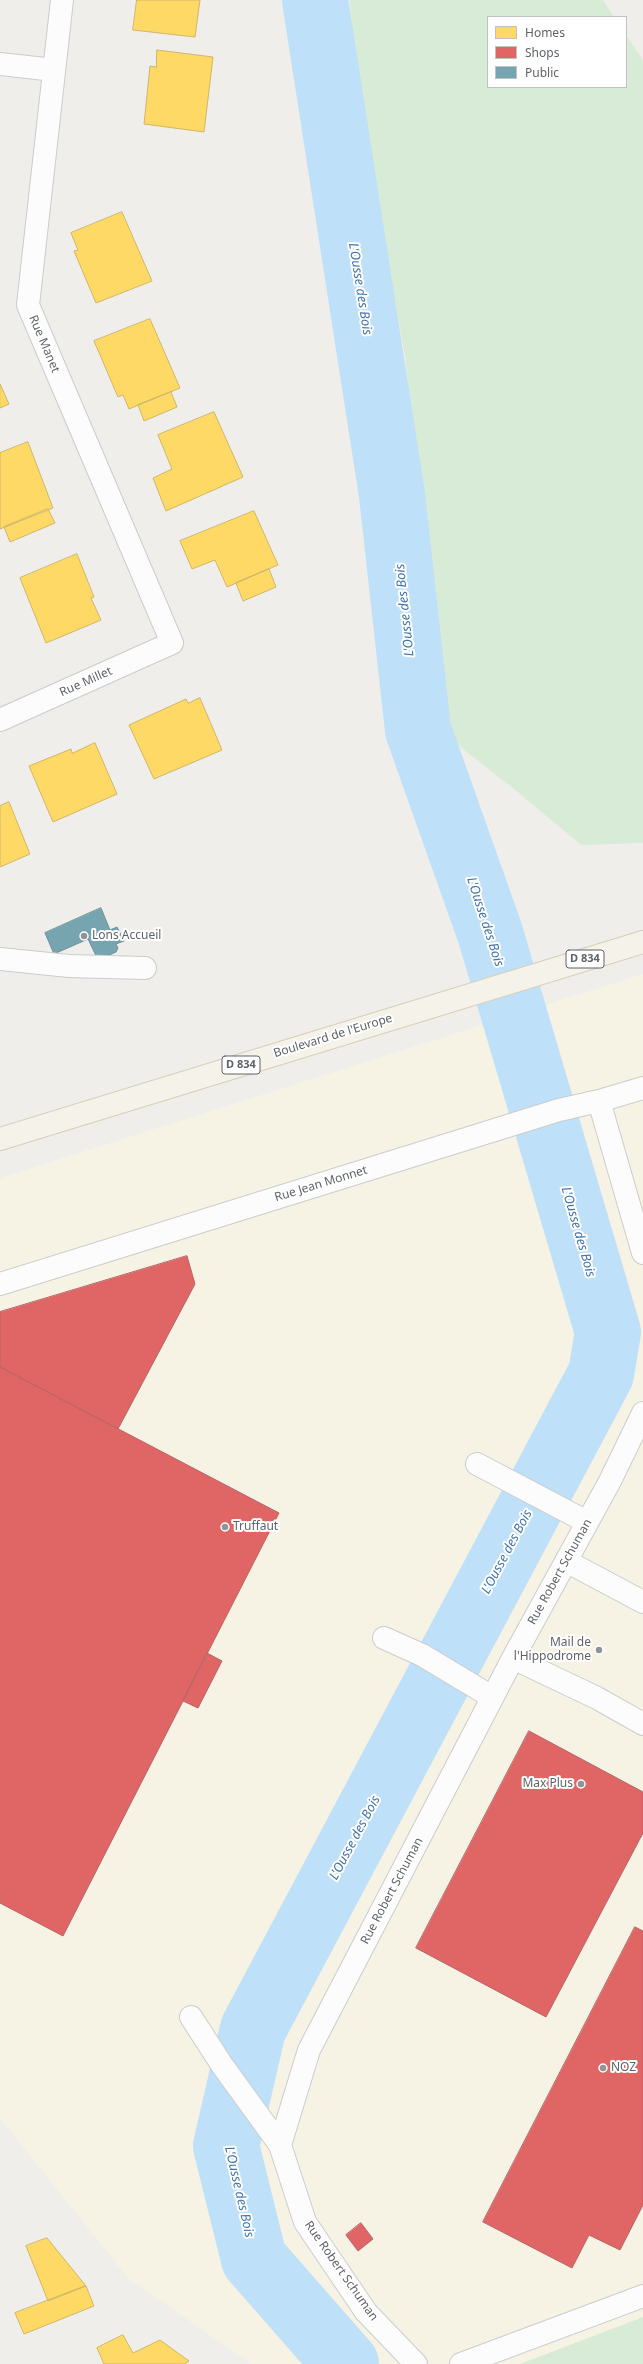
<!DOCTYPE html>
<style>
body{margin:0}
#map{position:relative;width:643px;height:2364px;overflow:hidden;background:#efeeea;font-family:"Noto Sans",sans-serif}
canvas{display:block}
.legend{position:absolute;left:487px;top:16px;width:140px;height:72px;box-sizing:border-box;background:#fff;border:1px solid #bfc1c3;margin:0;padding:5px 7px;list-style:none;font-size:12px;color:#5f6368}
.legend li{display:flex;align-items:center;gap:8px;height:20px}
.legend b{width:20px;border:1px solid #bfc1c3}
</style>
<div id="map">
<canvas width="643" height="2364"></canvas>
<ul class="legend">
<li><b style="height:11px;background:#ffd966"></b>Homes</li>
<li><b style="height:11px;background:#e06666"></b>Shops</li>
<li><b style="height:11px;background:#76a5af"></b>Public</li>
</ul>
</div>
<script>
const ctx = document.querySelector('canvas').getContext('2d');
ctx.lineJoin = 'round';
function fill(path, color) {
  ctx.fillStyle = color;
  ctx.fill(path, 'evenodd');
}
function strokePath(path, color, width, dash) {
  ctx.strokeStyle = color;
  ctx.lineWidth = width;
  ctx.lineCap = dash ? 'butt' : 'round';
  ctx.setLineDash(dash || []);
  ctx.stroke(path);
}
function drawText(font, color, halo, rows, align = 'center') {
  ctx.font = font + ' "Noto Sans",sans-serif';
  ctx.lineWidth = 4;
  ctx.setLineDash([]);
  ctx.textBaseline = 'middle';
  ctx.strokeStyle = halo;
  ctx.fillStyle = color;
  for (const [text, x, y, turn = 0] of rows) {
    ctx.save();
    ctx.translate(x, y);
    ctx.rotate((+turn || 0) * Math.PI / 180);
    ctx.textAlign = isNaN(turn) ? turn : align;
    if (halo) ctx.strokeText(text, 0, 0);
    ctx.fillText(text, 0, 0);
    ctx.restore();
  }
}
const commercial = new Path2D(`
 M 643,974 L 643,2364 L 252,2364 L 129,2279 L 0,2118 L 0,1178 Z`);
const green = new Path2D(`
 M 350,0 L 603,0 L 614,17 L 488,17 L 488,87 L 626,87 L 626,35 L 643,60 L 643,843 L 581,845 L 519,793 L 435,727 L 406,362 L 356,86 Z
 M 643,2317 L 643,2364 L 520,2364 Z`);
const homes = new Path2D(`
 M 137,0 L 200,0 L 195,37 L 133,30 Z
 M 157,50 L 213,57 L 204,132 L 144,124 L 150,66 L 156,67 Z
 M 122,212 L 152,281 L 96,303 L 74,251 L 78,250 L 71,233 Z
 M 150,319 L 180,388 L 129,409 L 123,395 L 118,397 L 94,341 Z
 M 0,384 L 9,404 L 0,408 Z
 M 171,392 L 177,407 L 144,421 L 138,405 Z
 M 214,412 L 243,477 L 166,511 L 153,478 L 172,469 L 158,435 Z
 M 28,442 L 53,508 L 0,529 L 0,453 Z
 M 48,509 L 55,523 L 10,542 L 4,527 Z
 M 254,511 L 278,565 L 227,587 L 215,560 L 192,569 L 180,541 Z
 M 77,554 L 94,597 L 91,598 L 101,620 L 46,643 L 20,578 Z
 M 269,569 L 276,587 L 243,601 L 236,583 Z
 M 200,698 L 222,750 L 154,779 L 129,725 L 186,699 L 188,703 Z
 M 95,743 L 117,794 L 53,822 L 29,766 L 71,749 L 72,753 Z
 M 9,802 L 30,854 L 0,867 L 0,806 Z
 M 47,2238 L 86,2286 L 48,2301 L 26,2246 Z
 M 86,2286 L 94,2306 L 24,2334 L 15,2313 Z
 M 123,2335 L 133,2353 L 160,2340 L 189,2361 L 184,2364 L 104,2364 L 97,2348 Z`);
const shops = new Path2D(`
 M 187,1256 L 195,1284 L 118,1429 L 0,1367 L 0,1312 Z
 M 0,1367 L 279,1513 L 63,1936 L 0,1903 Z
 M 207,1653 L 222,1661 L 198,1708 L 183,1701 Z
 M 529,1731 L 643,1792 L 643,1833 L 546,2017 L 416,1948 Z
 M 635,1927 L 643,1931 L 643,2205 L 620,2250 L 589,2235 L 572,2268 L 483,2222 Z
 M 361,2223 L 373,2239 L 358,2251 L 346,2235 Z`);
const public = new Path2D(`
 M 101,908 L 110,930 L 117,927 L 124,941 L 116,944 L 118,948 L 116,952 L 98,960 L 88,939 L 54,954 L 45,933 Z`);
const river = new Path2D(`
 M 315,0 L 392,495 L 418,730 L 490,933 L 608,1332 L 601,1374 L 253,2029 L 226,2146 L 254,2259 L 346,2364`);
const minor = new Path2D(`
 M 0,64 L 54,70
 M 0,720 L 172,643 L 28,305 L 62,0
 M 0,959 L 69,966 L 145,968
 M 599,1101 L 643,1253
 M 0,1284 L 559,1110 L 599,1101 L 643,1088
 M 477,1464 L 587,1522
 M 566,1561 L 643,1602
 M 384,1638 L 422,1655 L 492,1697
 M 513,1658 L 597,1698 L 643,1724
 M 191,2017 L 222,2065 L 280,2145
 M 416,2364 L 366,2312 L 305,2222 L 280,2145 L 309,2050 L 513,1658 L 610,1481 L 643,1413
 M 461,2364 L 643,2296`);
const major = new Path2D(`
 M 0,1139 L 643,942`);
const markers = [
 [84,936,4,"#919496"],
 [225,1527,4,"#919496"],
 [599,1650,4,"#919496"],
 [581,1784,4,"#919496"],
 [603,2068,4,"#919496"]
];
const shields = [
 [585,959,38],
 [241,1065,38]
];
const shieldNames = [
 ["D 834",585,959],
 ["D 834",241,1065]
];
const streetNames = [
 ["Rue Manet",44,344,67],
 ["Rue Millet",86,682,-24],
 ["Boulevard de l'Europe",333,1036,-17],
 ["Rue Jean Monnet",321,1184,-17],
 ["Rue Robert Schuman",560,1572,-61],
 ["Rue Robert Schuman",392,1891,-62],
 ["Rue Robert Schuman",341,2271,55]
];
const poiNames = [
 ["Lons Accueil",92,936],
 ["Truffaut",233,1527],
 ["Mail de",591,1643,"right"],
 ["l'Hippodrome",591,1657,"right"],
 ["Max Plus",573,1784,"right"],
 ["NOZ",611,2068]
];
const waterNames = [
 ["L'Ousse des Bois",360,289,81],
 ["L'Ousse des Bois",405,610,-96],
 ["L'Ousse des Bois",485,922,72],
 ["L'Ousse des Bois",578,1232,74],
 ["L'Ousse des Bois",507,1552,-62],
 ["L'Ousse des Bois",355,1838,-62],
 ["L'Ousse des Bois",239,2192,77]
];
fill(commercial, '#f7f3e4');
fill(green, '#d8ebd6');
fill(homes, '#ffd966');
strokePath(homes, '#cfb667', 1);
fill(shops, '#e06666');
strokePath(shops, '#b96567', 1);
fill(public, '#76a5af');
strokePath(public, '#6f919a', 1);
strokePath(river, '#bfe0f9', 66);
strokePath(minor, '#cbcccc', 24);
strokePath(major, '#d7ceb8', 24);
strokePath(minor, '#fdfcfc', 22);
strokePath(major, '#f4f2e9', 22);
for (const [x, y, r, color] of markers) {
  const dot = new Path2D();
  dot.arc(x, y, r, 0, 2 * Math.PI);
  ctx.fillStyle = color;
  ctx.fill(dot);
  strokePath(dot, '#fff', 1.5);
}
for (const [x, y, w] of shields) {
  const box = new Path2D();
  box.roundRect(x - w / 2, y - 9, w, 18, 3);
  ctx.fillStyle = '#fff';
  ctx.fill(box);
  strokePath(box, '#5f6368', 1);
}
drawText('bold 11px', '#5f6368', null, shieldNames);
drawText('12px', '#5f6368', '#fff', streetNames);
drawText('12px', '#5f6368', '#fff', poiNames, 'left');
drawText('italic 13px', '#4174aa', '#fff', waterNames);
</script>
